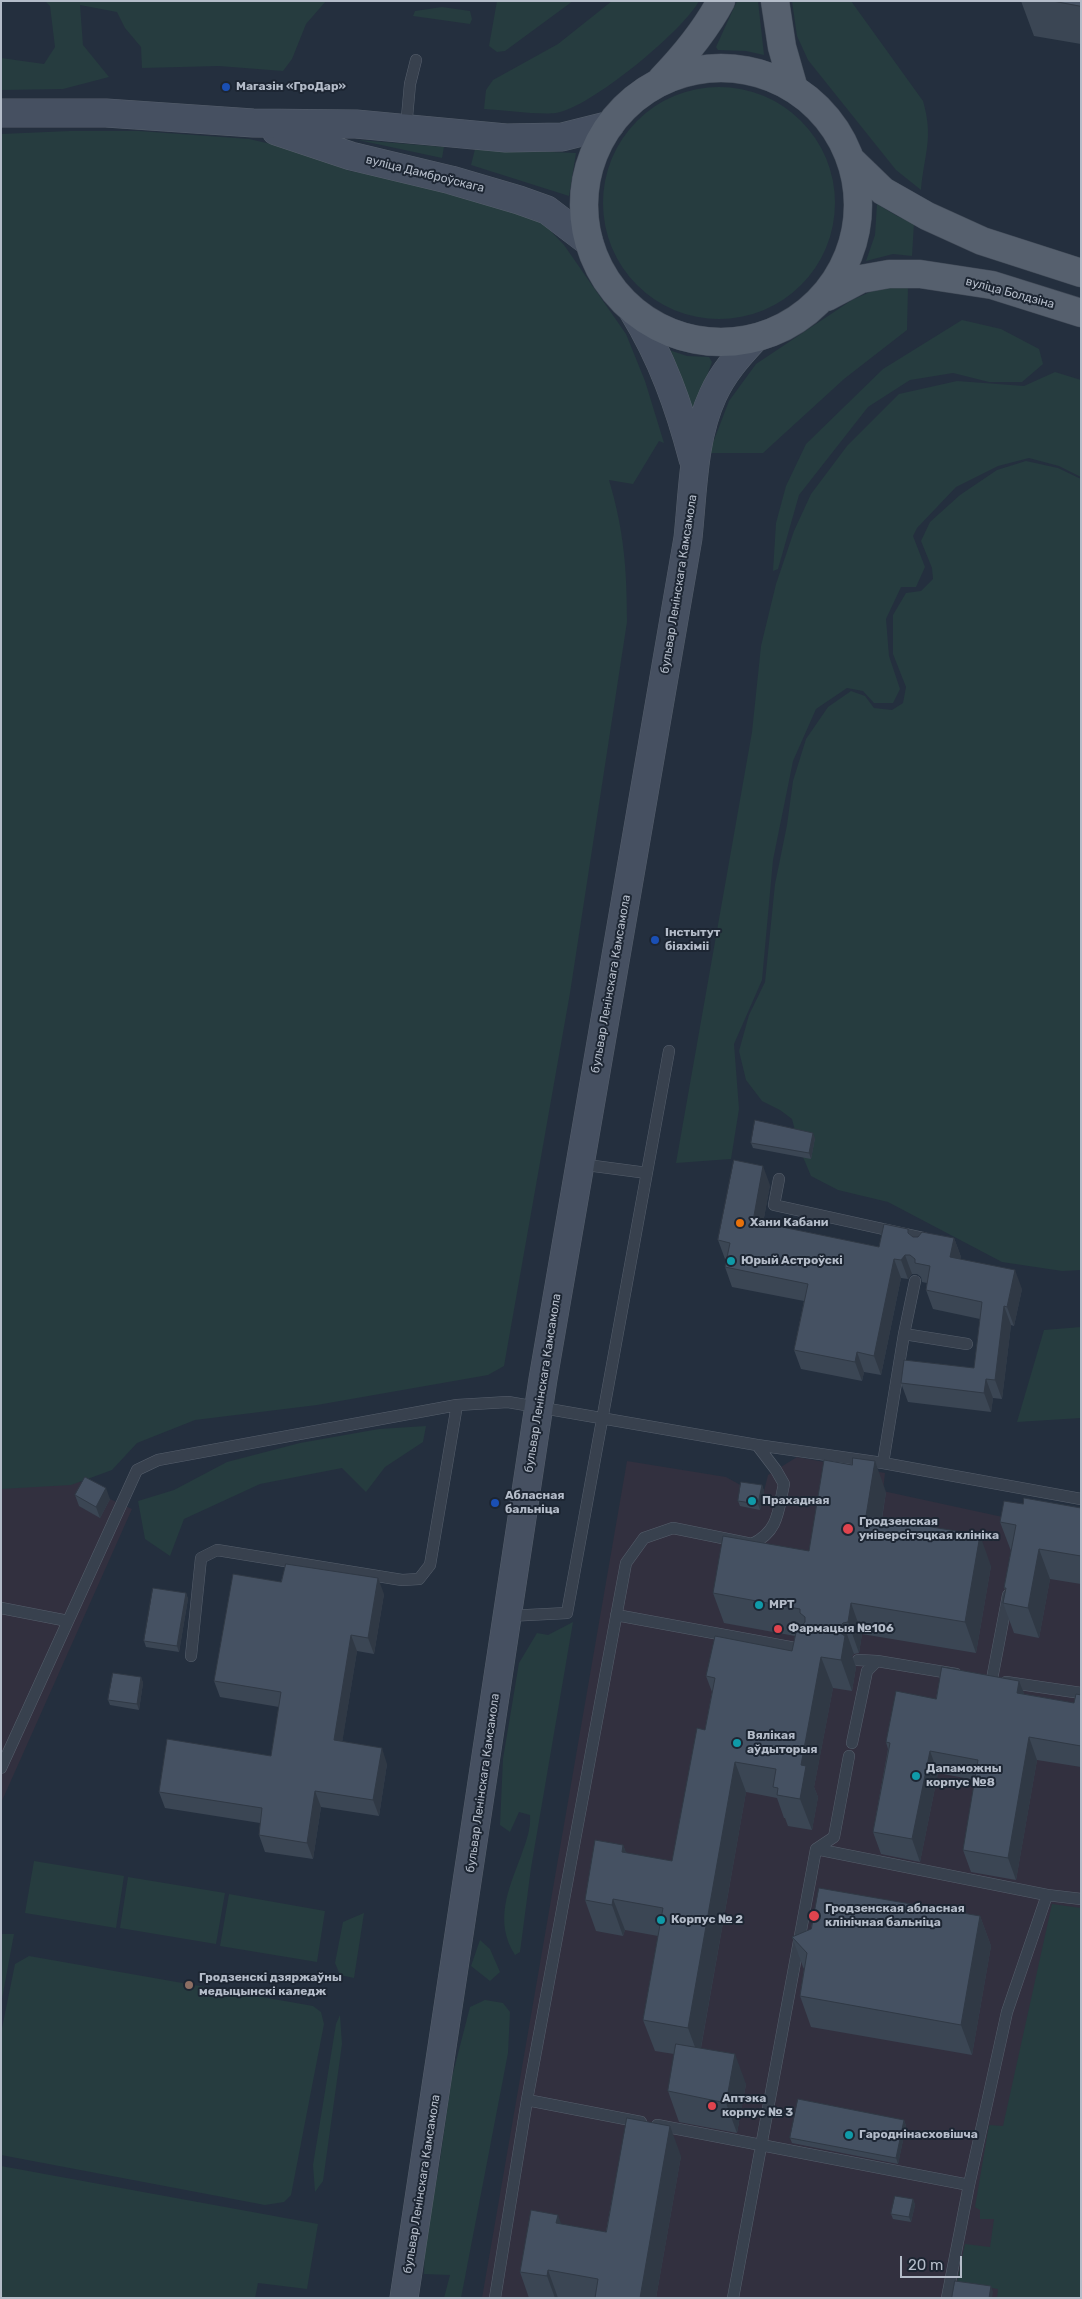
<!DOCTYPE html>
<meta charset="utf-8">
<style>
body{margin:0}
#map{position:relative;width:1082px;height:2299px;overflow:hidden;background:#242f3e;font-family:Rubik,sans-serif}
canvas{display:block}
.frame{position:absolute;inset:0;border:2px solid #b4bcc9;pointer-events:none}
.scale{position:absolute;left:900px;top:2256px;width:62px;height:22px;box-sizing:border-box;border:2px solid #b4bcc9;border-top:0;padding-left:6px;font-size:15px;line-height:18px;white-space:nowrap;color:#b4bcc9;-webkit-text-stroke:4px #1d2633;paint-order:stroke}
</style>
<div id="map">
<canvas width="1082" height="2299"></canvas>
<div class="frame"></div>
<div class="scale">20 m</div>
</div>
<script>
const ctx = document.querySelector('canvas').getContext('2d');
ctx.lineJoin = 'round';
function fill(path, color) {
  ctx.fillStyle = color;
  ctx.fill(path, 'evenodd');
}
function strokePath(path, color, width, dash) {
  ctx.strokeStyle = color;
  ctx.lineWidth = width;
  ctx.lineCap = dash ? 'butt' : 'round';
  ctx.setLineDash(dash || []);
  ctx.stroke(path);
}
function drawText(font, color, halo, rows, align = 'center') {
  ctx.font = font + ' Rubik,sans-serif';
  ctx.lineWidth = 4;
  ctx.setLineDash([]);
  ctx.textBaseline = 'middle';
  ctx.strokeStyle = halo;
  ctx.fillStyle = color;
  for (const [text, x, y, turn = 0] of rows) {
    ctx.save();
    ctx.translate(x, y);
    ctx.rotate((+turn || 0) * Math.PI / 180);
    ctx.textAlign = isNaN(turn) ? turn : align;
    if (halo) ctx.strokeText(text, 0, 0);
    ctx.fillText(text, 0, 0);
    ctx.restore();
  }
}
const medical = new Path2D(`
 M 1,1451 L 62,1471 L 110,1499 L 132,1509 L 1,1803 Z
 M 797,1457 L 885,1473 L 883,1491 L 1081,1534 L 1081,2298 L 482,2298 L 627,1461 L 726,1477 L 744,1487 L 764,1491 L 768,1475 Z`);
const green = new Path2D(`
 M 45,1 L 326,1 L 306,24 L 292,59 L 283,71 L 219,66 L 142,68 L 141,47 L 125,28 L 117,12 L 80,5 L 83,45 L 109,77 L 63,89 L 1,90 L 1,58 L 44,64 L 55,47 L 50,6 Z
 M 497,1 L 573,1 L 505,51 L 497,52 L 489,46 Z
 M 612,1 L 699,1 C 683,31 590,108 556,113 C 539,115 503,110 484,109 L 486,90 L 493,80 L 558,44 Z
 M 737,1 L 758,1 L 764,55 L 746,51 L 718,50 L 716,47 Z
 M 792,1 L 851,1 L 923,101 C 934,139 924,154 921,190 L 896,170 L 808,60 L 797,36 Z
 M 442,7 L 470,11 L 472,19 L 470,24 L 413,16 L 415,11 Z
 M603 203a116 116 0 1 1 232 0a116 116 0 1 1-232 0Z
 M 70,131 L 139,131 L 249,139 L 293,149 L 350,171 L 422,183 L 467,199 L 467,196 L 541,221 L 564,245 L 626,334 L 645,381 L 664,443 L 659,441 L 633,484 L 609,480 C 624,531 627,569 627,622 L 570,993 L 504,1366 L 488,1375 L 317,1405 L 195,1420 L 137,1443 L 112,1470 L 71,1485 L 1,1489 L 1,134 Z
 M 358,140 L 444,147 L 442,158 Z
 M 475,149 L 576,153 L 569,196 L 471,165 Z
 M 877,204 L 897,216 L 914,223 L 912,256 L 893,254 L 866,261 L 875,235 Z
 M 908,287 L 907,330 L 844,379 L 763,453 L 709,453 L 729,401 L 756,364 L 852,300 L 879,288 Z
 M 962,320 L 1001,329 L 1039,349 L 1043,364 L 1022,382 L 989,382 L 953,373 L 910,380 L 868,407 L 799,495 L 778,569 L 773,571 L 776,523 L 786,486 L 806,444 L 883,369 Z
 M 663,348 L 687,356 L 709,357 L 712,362 L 693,413 Z
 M 1055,372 L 1081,380 L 1081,477 L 1059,466 L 1029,458 L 998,466 L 956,487 L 917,528 L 913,536 L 925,567 L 916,587 L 901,587 L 886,619 L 889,656 L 900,689 L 893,703 L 874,703 L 863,691 L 847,688 L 816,709 L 793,761 L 773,860 L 762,980 L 734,1044 L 739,1109 L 731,1159 L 676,1163 L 752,732 L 761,646 L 776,584 L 794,531 L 811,494 L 847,446 L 899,394 L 957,381 L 1024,386 Z
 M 1026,461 L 1058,468 L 1081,479 L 1081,1270 L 1062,1271 L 1002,1262 L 888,1202 L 838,1190 L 811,1176 L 800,1150 L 792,1119 L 780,1110 L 762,1101 L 746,1080 L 739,1051 L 749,1015 L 765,982 L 775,884 L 787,825 L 793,781 L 806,739 L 828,707 L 851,691 L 865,696 L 874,708 L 892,710 L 903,703 L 906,687 L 893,654 L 893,615 L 906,593 L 921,591 L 933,579 L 932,568 L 921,541 L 930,522 L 960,495 L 997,470 Z
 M 1081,1327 L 1081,1418 L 1017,1422 L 1044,1330 Z
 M 426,1426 L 423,1442 L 385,1467 L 366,1492 L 342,1468 L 260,1484 L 184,1519 L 170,1556 L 145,1539 L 138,1501 L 174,1490 L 227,1462 L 300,1443 L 379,1429 Z
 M 573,1622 L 531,1868 L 520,1952 L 515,1955 C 494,1922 508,1890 521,1856 C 526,1841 531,1830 530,1815 L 519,1812 L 510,1832 L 500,1825 L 503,1759 L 519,1663 L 537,1633 L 548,1635 Z
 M 34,1861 L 124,1876 L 116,1928 L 25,1913 Z
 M 128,1877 L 225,1893 L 216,1944 L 120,1928 Z
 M 229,1894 L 325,1911 L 317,1962 L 220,1946 Z
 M 1052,1904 L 1081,1908 L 1081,2298 L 997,2298 L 998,2289 L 957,2282 L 965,2244 L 990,2247 L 994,2219 L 980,2219 L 980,2210 L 975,2207 L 989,2125 L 1003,2126 Z
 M 364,1913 L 354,1978 L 340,1975 L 335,1963 L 343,1922 Z
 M 1,1934 L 14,1934 L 1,2004 Z
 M 480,1940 L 490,1949 L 500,1972 L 490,1981 L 471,1966 Z
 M 29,1956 L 313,2006 L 321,2012 L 324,2024 L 291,2195 L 284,2202 L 265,2205 L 1,2155 L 1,2033 L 15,1964 Z
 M 485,2000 L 503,2003 L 510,2012 L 508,2053 L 461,2298 L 444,2298 L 450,2275 L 424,2274 L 425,2243 L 439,2167 L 452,2077 L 470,2007 Z
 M 340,2015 L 342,2044 L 323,2181 L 315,2192 L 313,2165 L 336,2024 Z
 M 1,2166 L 318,2224 L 307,2289 L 258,2283 L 255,2298 L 1,2298 Z`);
const lane = new Path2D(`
 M 406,128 L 410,84 L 416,60
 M 579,1164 L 647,1173
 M 779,1179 L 774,1205 L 924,1238 L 923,1245
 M 904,1334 L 915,1281
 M 883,1463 L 904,1334 L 967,1344
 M 1,1608 L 68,1621
 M 616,1615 L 806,1650
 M 508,1616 L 567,1613 L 669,1051
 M 191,1656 L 201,1558 L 217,1550 L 402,1580 L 419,1579 L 430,1565 L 457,1405
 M 858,1660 L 877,1661
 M 992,1679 L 1008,1595
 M 1006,1682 L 1081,1693
 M 852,1743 L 867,1671 L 877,1661 L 956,1674
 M 1,1768 L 137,1470 L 158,1460 L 457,1405 L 508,1402 L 757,1445 L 883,1463 L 1081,1499
 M 816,1849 L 1047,1895 L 1081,1899
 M 527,2100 L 641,2122
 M 657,2125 L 969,2185
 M 495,2298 L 527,2100 L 626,1563 L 644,1538 L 673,1528 L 752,1544 C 779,1531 778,1511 784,1484 L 776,1470 L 757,1445
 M 733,2298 L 816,1849 L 834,1837 L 849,1756
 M 947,2298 L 969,2185 L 1007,2012 L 1047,1895`);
const secondary = new Path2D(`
 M 1,113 L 106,113 L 253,123 L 356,124 L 506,138 L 562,137 L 610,125
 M 276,131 L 351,156 L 451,180 L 519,200 L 547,210 L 589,242
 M 633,311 C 662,358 679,406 693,459
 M 404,2298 L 543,1379 L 688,538 C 693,491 693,438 713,395 C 723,373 738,356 754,339`);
const primary = new Path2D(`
 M 775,1 L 782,47 L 794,89
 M584 205a137 137 0 1 1 274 0a137 137 0 1 1-274 0Z
 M 662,79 C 686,54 705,31 721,1
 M 852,161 L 883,191 L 927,216 L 982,241 L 1081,273
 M 827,297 L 861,279 L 889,274 L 920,274 L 992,285 L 1081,313`);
const wall = new Path2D(`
 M 1021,1 L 1081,1 L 1081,44 L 1034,36 Z
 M 815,1138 L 811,1159 L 753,1148 L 751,1143 Z
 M 770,1185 L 763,1223 L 879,1247 L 908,1229 L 910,1234 L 913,1237 L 954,1238 L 961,1257 L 960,1259 L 1022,1289 L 1014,1326 L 1011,1325 L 1002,1399 L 993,1398 L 991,1412 L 908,1402 L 901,1383 L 974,1368 L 980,1319 L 933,1309 L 926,1290 L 927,1283 L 922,1282 L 921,1277 L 917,1274 L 912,1274 L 908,1279 L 901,1278 L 881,1375 L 864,1372 L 862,1381 L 801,1369 L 794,1350 L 804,1301 L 732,1287 L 725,1267 L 727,1260 L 725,1259 L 718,1240 Z
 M 762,1485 L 764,1491 L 760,1510 L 740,1506 L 738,1501 Z
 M 886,1492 L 882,1519 L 991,1566 L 976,1653 L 862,1634 L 859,1653 L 854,1654 L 852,1656 L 856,1667 L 852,1691 L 833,1688 L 814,1787 L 818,1797 L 812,1830 L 788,1826 L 785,1818 L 784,1818 L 777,1798 L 746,1792 L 701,2048 L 746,2084 L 737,2133 L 679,2122 L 668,2091 L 674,2054 L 655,2051 L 643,2020 L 658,1936 L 625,1930 L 623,1936 L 596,1931 L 585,1900 L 623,1845 L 626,1853 L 672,1861 L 705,1730 L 712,1692 L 706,1676 L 792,1651 L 795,1636 L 724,1623 L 713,1593 L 809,1551 Z
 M 75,1495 L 110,1499 L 100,1518 L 79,1506 Z
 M 1023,1504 L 1081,1508 L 1081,1584 L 1050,1579 L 1039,1638 L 1014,1633 L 1003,1603 L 1006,1592 L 1004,1588 L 1011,1551 L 1000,1522 Z
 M 281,1582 L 384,1594 L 374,1654 L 357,1651 L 342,1742 L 387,1764 L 379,1816 L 321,1807 L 313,1859 L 265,1852 L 259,1835 L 260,1823 L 165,1808 L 159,1792 L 271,1756 L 279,1707 L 220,1697 L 214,1681 Z
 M 186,1593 L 188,1599 L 179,1652 L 146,1647 L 144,1641 Z
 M 141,1677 L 143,1683 L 139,1710 L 110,1705 L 108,1700 Z
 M 1019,1681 L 1024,1694 L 1074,1703 L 1081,1695 L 1081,1767 L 1037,1760 L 1016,1880 L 971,1872 L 963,1850 L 975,1780 L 938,1773 L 920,1862 L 881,1854 L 873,1832 L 888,1749 L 886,1742 L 936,1699 Z
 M 980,1916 L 991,1946 L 972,2055 L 811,2027 L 800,1996 L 804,1969 L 803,1967 L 792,1937 Z
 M 904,2120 L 906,2126 L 898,2164 L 792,2143 L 790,2138 Z
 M 681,2156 L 656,2298 L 529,2298 L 520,2272 L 561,2224 L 606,2232 Z
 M 913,2199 L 915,2205 L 911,2222 L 893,2219 L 891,2214 Z`);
const shadedWall = new Path2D(`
 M 813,1133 L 815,1138 L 811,1159 L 809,1153 Z
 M 763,1166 L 770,1185 L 760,1240 L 753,1221 Z
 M 954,1238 L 961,1257 L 957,1276 L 950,1257 Z
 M 905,1255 L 912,1274 L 908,1279 L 901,1260 Z
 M 894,1259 L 901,1278 L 881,1375 L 874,1356 Z
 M 1015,1270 L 1022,1289 L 1014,1326 L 1007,1307 Z
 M 1004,1306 L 1011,1325 L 1002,1399 L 995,1380 Z
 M 857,1352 L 864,1372 L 862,1381 L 855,1362 Z
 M 986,1379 L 993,1398 L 991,1412 L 984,1393 Z
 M 875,1461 L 886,1492 L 877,1547 L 866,1516 Z
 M 762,1485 L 764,1491 L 760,1510 L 758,1504 Z
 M 106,1488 L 110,1499 L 100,1518 L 96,1507 Z
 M 980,1535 L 991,1566 L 976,1653 L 965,1622 Z
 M 1039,1549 L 1050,1579 L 1039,1638 L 1028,1608 Z
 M 378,1578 L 384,1594 L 374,1654 L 368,1638 Z
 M 186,1593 L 188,1599 L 179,1652 L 177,1646 Z
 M 851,1603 L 862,1634 L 859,1653 L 848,1622 Z
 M 843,1623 L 854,1654 L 852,1656 L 856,1667 L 852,1691 L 841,1660 L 840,1633 L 839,1628 Z
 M 351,1635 L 357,1651 L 340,1756 L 334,1740 Z
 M 821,1657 L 833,1688 L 814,1787 L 818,1797 L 812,1830 L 800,1799 L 801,1765 Z
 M 141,1677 L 143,1683 L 139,1710 L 137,1704 Z
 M 1019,1681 L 1028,1703 L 1017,1693 Z
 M 1029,1737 L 1037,1760 L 1016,1880 L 1008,1858 Z
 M 382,1748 L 387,1764 L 379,1816 L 373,1800 Z
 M 930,1751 L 938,1773 L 920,1862 L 912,1839 Z
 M 735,1762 L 746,1792 L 699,2058 L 688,2028 Z
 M 315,1791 L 321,1807 L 313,1859 L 307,1843 Z
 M 623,1845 L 635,1876 L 622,1852 Z
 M 613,1899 L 625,1930 L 623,1936 L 612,1905 Z
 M 980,1916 L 991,1946 L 972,2055 L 961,2025 Z
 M 735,2054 L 746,2084 L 737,2133 L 726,2103 Z
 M 904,2120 L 906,2126 L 898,2164 L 896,2158 Z
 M 670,2126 L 681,2156 L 656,2298 L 640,2298 Z
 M 913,2199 L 915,2205 L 911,2222 L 909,2217 Z
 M 558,2215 L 569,2245 L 556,2223 Z
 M 548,2270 L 558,2298 L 555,2298 L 547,2276 Z
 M 991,2286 L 993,2292 L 992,2298 L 989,2298 Z`);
const building = new Path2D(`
 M 1053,1 L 1081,1 L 1081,6 Z
 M 755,1120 L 813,1133 L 809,1153 L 751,1143 Z
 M 734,1160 L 763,1166 L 753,1221 L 879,1247 L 884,1224 L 908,1229 L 908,1233 L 913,1237 L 918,1237 L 922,1232 L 954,1238 L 950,1257 L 1015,1270 L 1007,1307 L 1004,1306 L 995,1380 L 986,1379 L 984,1393 L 901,1383 L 904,1360 L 974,1368 L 982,1302 L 926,1290 L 930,1266 L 915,1263 L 915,1259 L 910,1255 L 905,1255 L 901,1260 L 894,1259 L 874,1356 L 857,1352 L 855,1362 L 794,1350 L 808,1284 L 725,1267 L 730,1243 L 718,1240 Z
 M 853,1458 L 875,1461 L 866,1516 L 980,1535 L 965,1622 L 851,1603 L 848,1622 L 843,1623 L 839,1628 L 840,1633 L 845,1636 L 841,1660 L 821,1657 L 801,1765 L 806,1766 L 800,1799 L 777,1795 L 778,1788 L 773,1787 L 776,1769 L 735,1762 L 688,2028 L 643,2020 L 663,1908 L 613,1899 L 612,1905 L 585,1900 L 595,1840 L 623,1845 L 622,1852 L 672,1861 L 697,1728 L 705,1730 L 715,1678 L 706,1676 L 715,1636 L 792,1651 L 797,1628 L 801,1627 L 805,1622 L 805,1617 L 800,1613 L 800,1609 L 713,1593 L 723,1536 L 809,1551 L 824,1460 L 852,1465 Z
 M 85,1477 L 106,1488 L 96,1507 L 75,1495 Z
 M 741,1482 L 762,1485 L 758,1504 L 738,1501 Z
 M 1024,1498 L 1081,1508 L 1081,1556 L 1039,1549 L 1028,1608 L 1003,1603 L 1006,1588 L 1004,1588 L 1016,1525 L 1000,1522 L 1004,1501 L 1023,1504 Z
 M 286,1564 L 378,1578 L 368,1638 L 351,1635 L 334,1740 L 382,1748 L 373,1800 L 315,1791 L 307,1843 L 259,1835 L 262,1808 L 159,1792 L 167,1739 L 271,1756 L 281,1692 L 214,1681 L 233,1574 L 281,1582 Z
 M 153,1588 L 186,1593 L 177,1646 L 144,1641 Z
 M 942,1667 L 1019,1681 L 1017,1693 L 1074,1703 L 1076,1694 L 1081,1695 L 1081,1746 L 1029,1737 L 1008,1858 L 963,1850 L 978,1760 L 930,1751 L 912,1839 L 873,1832 L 890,1743 L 886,1742 L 896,1691 L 936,1699 Z
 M 113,1673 L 141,1677 L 137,1704 L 108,1700 Z
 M 819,1888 L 980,1916 L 961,2025 L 800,1996 L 807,1953 L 792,1937 L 811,1929 Z
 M 676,2044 L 735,2054 L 726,2103 L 668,2091 Z
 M 798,2099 L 904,2120 L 896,2158 L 790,2138 Z
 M 627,2118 L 670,2126 L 640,2298 L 595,2298 L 598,2279 L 548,2270 L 547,2276 L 520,2272 L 531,2210 L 558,2215 L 556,2223 L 606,2232 Z
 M 895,2196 L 913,2199 L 909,2217 L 891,2214 Z
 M 955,2281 L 991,2286 L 989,2298 L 952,2298 Z`);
const markers = [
 [226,87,5,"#1a4fb4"],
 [655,940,5,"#1a4fb4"],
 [740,1223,5,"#e8710a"],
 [731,1261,5,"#0f9aa8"],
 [752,1501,5,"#0f9aa8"],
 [495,1503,5,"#1a4fb4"],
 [848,1529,6,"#e0444e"],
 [759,1605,5,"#0f9aa8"],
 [778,1629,5,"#e0444e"],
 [737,1743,5,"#0f9aa8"],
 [916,1776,5,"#0f9aa8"],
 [814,1916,6,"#e0444e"],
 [661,1920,5,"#0f9aa8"],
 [189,1985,5,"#8d6e63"],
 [712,2106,5,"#e0444e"],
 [849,2135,5,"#0f9aa8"]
];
const poiNames = [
 ["Магазін «ГроДар»",236,87],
 ["Інстытут",665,933],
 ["біяхіміі",665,947],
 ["Хани Кабани",750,1223],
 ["Юрый Астроўскі",741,1261],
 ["Абласная",505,1496],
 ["бальніца",505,1510],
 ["Прахадная",762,1501],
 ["Гродзенская",859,1522],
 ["універсітэцкая клініка",859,1536],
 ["МРТ",769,1605],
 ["Фармацыя №106",788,1629],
 ["Вялікая",747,1736],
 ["аўдыторыя",747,1750],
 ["Дапаможны",926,1769],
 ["корпус №8",926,1783],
 ["Гродзенская абласная",825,1909],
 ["клінічная бальніца",825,1923],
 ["Корпус № 2",671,1920],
 ["Гродзенскі дзяржаўны",199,1978],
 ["медыцынскі каледж",199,1992],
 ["Аптэка",722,2099],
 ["корпус № 3",722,2113],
 ["Гароднінасховішча",859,2135]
];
const streetNames = [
 ["вуліца Дамброўскага",425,174,14],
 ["вуліца Болдзіна",1010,293,15],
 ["бульвар Ленінскага Камсамола",679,584,-81],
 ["бульвар Ленінскага Камсамола",611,984,-80],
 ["бульвар Ленінскага Камсамола",543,1383,-81],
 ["бульвар Ленінскага Камсамола",483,1783,-82],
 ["бульвар Ленінскага Камсамола",422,2184,-81]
];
fill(medical, '#32303f');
fill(green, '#263c3f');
strokePath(lane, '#565f6c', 12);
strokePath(secondary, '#565f6c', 29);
strokePath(primary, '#414a57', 29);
strokePath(lane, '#38414e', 11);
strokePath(secondary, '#465061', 28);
strokePath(primary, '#56606e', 28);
fill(wall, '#3b4654');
fill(shadedWall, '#303945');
fill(building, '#455162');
strokePath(building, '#303945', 1);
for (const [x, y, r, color] of markers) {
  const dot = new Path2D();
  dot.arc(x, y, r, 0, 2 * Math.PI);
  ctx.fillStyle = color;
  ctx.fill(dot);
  strokePath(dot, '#1d2633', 2);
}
drawText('bold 12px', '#b4bcc9', '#1d2633', poiNames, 'left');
drawText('12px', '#b4bcc9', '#1d2633', streetNames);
</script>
